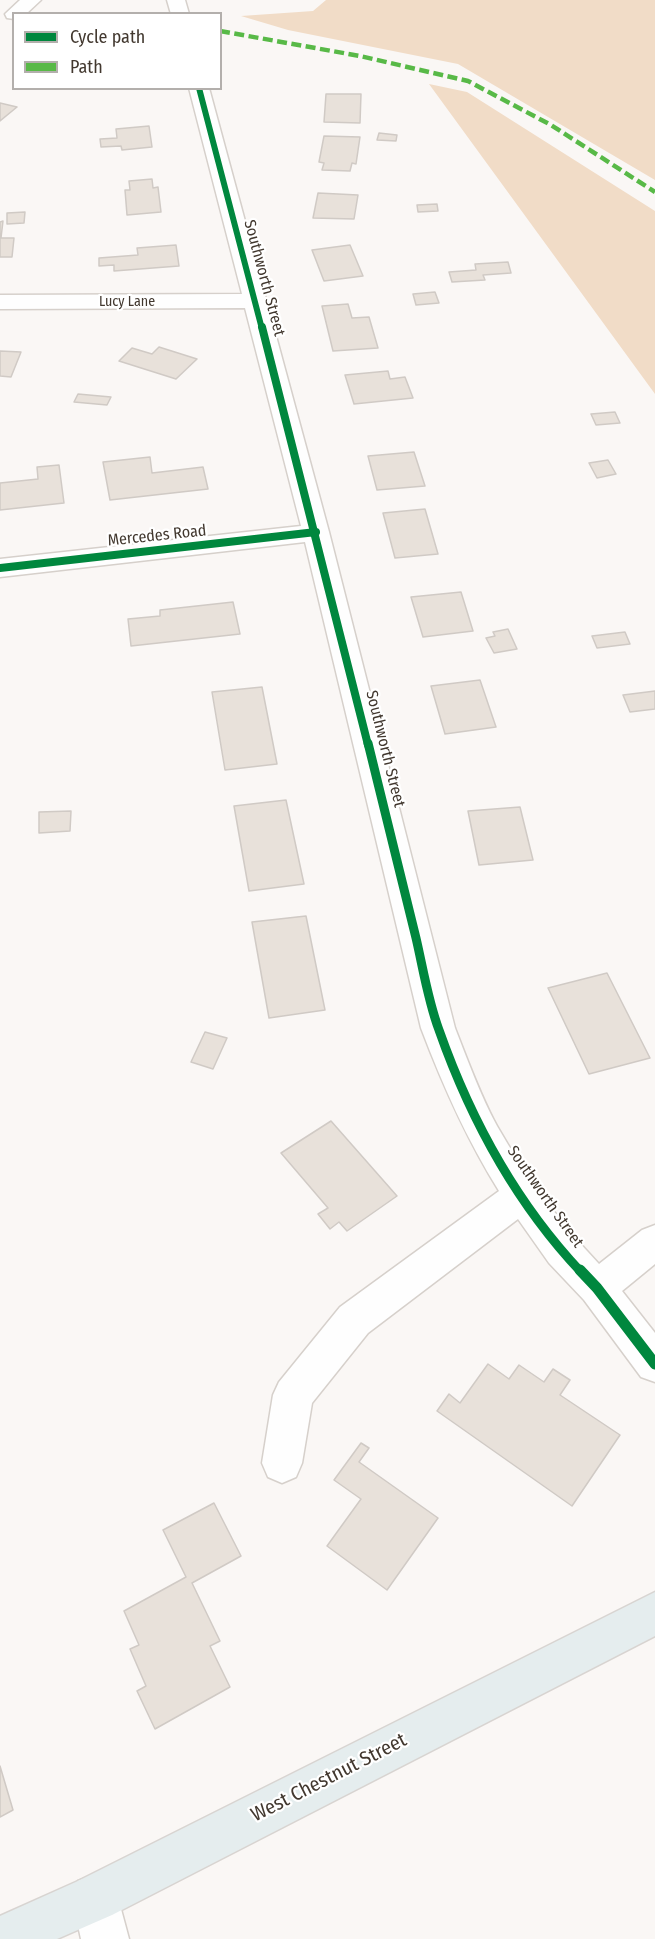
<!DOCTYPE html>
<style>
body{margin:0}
#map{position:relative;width:655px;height:1939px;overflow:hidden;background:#faf7f5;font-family:"Fira Sans Condensed",sans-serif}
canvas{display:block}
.legend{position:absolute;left:12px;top:12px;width:210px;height:78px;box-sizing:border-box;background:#fff;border:2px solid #b3afac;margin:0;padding:8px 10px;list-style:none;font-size:18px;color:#42382f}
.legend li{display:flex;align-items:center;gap:12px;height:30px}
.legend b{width:30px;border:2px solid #b3afac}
</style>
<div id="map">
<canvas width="655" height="1939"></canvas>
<ul class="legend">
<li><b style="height:8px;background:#00873e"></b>Cycle path</li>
<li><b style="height:8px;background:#58b947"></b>Path</li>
</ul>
</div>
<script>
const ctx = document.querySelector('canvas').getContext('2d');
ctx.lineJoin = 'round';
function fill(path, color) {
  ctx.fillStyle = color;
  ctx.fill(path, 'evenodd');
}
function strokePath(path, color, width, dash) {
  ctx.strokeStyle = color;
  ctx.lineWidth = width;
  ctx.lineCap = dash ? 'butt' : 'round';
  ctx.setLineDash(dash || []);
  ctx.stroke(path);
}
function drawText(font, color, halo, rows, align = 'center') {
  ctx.font = font + ' "Fira Sans Condensed",sans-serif';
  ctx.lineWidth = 4.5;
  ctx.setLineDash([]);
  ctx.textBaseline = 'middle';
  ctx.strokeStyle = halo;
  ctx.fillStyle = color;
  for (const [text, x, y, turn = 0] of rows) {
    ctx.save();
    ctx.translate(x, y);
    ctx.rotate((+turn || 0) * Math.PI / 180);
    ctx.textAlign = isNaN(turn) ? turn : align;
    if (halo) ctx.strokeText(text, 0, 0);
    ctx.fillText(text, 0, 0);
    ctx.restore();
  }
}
const green = new Path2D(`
 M 326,0 L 655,0 L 655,180 L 458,64 L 288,30 L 241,16 L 313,11 Z
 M 429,84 L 467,92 L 655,211 L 655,394 Z`);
const building = new Path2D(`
 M 326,94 L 361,94 L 360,123 L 324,122 Z
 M 0,103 L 17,107 L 0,121 Z
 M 149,126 L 152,147 L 122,150 L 121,146 L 101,147 L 100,139 L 117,138 L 116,129 Z
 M 379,133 L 397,135 L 396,141 L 377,140 Z
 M 324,136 L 360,137 L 356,164 L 352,163 L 350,171 L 322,170 L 324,163 L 319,162 Z
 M 152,179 L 153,188 L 158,187 L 161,212 L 127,215 L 125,190 L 130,190 L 129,181 Z
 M 318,193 L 358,195 L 354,219 L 313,218 Z
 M 437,204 L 438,211 L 418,212 L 417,205 Z
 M 25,212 L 24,223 L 7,224 L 7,213 Z
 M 3,221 L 1,238 L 14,238 L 12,257 L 0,257 L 0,222 Z
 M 176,245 L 179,266 L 114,271 L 114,265 L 99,266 L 99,258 L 138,255 L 137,248 Z
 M 350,245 L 363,276 L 324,281 L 312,250 Z
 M 508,262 L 511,273 L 483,275 L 485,280 L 452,282 L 449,272 L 476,270 L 475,264 Z
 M 435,292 L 439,303 L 416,305 L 413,294 Z
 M 348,304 L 352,318 L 369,317 L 378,348 L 333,351 L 322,306 Z
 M 159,347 L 197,359 L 176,379 L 119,361 L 132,348 L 152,354 Z
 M 0,351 L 21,352 L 11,377 L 0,376 Z
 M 388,371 L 390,379 L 405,377 L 413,398 L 354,404 L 345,375 Z
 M 78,394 L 111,397 L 107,405 L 74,402 Z
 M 615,412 L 620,423 L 596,425 L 591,414 Z
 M 414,452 L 425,486 L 377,490 L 368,456 Z
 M 150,457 L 152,473 L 203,467 L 208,489 L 110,500 L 103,462 Z
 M 608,460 L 616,474 L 597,478 L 589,463 Z
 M 59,465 L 64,503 L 0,510 L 0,483 L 38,479 L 37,467 Z
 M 425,509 L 438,554 L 395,558 L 383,513 Z
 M 461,592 L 473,631 L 423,637 L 411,597 Z
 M 233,602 L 240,634 L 131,646 L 128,619 L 160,616 L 160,610 Z
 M 508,629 L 517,649 L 494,653 L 486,638 L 495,636 L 493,632 Z
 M 625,632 L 630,644 L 597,648 L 592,636 Z
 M 480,680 L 496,727 L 445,734 L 431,686 Z
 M 262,687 L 277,764 L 225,770 L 212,692 Z
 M 655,691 L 655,709 L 630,712 L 623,695 Z
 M 286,800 L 304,884 L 249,891 L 234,806 Z
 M 520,807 L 533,860 L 479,865 L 468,811 Z
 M 71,811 L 70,831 L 39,833 L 39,812 Z
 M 306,916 L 325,1010 L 269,1018 L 252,922 Z
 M 607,973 L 650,1058 L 589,1074 L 548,988 Z
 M 205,1032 L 227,1038 L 213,1069 L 191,1062 Z
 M 331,1121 L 397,1196 L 347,1231 L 339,1222 L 330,1229 L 318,1214 L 328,1208 L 281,1153 Z
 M 488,1364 L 509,1379 L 519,1365 L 544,1382 L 553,1369 L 570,1380 L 560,1395 L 620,1435 L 572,1506 L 437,1411 L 449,1394 L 460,1403 Z
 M 361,1443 L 369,1448 L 359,1462 L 438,1518 L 387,1590 L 327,1546 L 361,1499 L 334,1480 Z
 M 214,1503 L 241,1556 L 192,1583 L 220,1641 L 210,1646 L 230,1687 L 155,1729 L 137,1691 L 146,1686 L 130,1649 L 139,1645 L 124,1611 L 186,1577 L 163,1530 Z
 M 0,1766 L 13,1810 L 0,1817 Z`);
const minor = new Path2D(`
 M 20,0 L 41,0 L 26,14 L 14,14 L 14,19 L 7,18 L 5,14 Z
 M 167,0 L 185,0 L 189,14 L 171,14 Z
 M 189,88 L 209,88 L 329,532 L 455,1028 C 468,1061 480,1095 497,1126 C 525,1175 560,1223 599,1264 L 642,1230 L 655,1225 L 655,1264 L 622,1291 L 655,1333 L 655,1382 L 641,1377 L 584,1300 L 549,1263 L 518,1219 L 368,1333 L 312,1403 L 302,1463 L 296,1477 L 282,1483 L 268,1477 L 262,1463 L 273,1395 L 279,1382 L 340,1307 L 499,1191 C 466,1138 443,1086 421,1028 L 305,542 L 0,577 L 0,559 L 301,526 L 245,308 L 0,309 L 0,295 L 242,294 Z
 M 95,1875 L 112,1881 L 118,1898 L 129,1939 L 81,1939 L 72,1898 L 78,1881 Z`);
const major = new Path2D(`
 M 655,1592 L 655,1636 L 112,1915 L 57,1939 L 0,1939 L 0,1916 L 78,1881 Z`);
const quiet = new Path2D(`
 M 220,31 L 360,56 L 468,81 L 551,125 L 655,192`);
const cyclewayFar3 = new Path2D(`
 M 199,88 L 262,329`);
const cyclewayFar2 = new Path2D(`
 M 262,327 L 368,745
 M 0,568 L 316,532`);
const cyclewayFar1 = new Path2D(`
 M 368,743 C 384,808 400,873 416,938 C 423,968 428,1001 439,1030 C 470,1118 517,1204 581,1272`);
const cycleway = new Path2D(`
 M 580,1270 L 597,1288 L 655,1364`);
const farStreetnames = [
 ["Lucy Lane",127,302]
];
const streetNames = [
 ["Southworth Street",264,278,75],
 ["Mercedes Road",157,536,-6],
 ["Southworth Street",385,749,76],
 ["Southworth Street",545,1197,55]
];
const nearStreetnames = [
 ["West Chestnut Street",329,1778,-27]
];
fill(green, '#f1dcc7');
fill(building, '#e8e1da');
strokePath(building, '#d0cac5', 1.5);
strokePath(minor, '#d6d0cb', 3);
strokePath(major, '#d8d4d1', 3);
fill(minor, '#fefefe');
fill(major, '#e5edee');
strokePath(quiet, '#58b947', 4.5, [10, 4.5]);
strokePath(cyclewayFar3, '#00873e', 6);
strokePath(cyclewayFar2, '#00873e', 8);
strokePath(cyclewayFar1, '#00873e', 9);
strokePath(cycleway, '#00873e', 11);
drawText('14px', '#42382f', '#fff', farStreetnames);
drawText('16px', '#42382f', '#fff', streetNames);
drawText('20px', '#42382f', '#fff', nearStreetnames);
</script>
